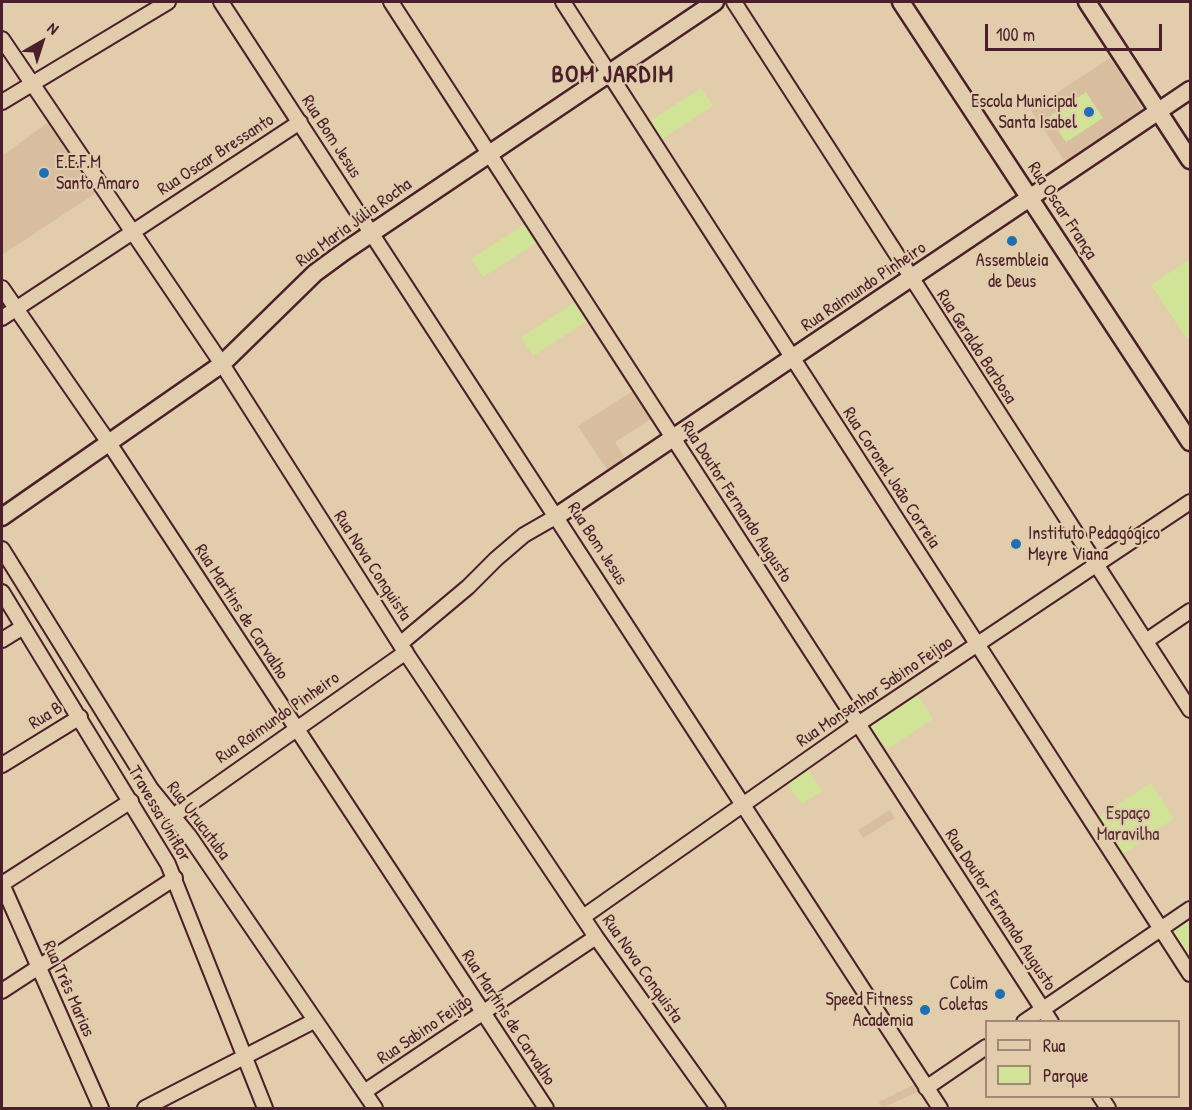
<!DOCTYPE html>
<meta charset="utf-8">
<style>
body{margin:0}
#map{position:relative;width:1192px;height:1110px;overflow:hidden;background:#e1ccab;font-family:"Patrick Hand",sans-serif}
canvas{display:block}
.frame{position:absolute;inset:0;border:3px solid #4a1f2b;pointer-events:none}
.legend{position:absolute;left:985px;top:1020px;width:195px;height:78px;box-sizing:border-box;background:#e1ccab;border:2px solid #a58778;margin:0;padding:8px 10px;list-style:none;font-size:18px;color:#4a1f2b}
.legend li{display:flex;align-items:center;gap:12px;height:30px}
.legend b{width:30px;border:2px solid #a58778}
.north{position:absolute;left:12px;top:12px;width:60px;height:60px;-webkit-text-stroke:4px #e1ccab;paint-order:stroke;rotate:39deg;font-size:16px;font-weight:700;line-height:24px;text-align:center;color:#4a1f2b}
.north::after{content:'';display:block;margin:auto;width:21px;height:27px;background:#4a1f2b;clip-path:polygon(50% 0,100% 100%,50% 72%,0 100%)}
.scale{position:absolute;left:985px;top:24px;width:177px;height:27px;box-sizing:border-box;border:3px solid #4a1f2b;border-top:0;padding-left:8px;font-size:18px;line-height:21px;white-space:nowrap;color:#4a1f2b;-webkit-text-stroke:4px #e1ccab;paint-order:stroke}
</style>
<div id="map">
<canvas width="1192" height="1110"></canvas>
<div class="frame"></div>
<ul class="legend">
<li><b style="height:8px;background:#e1ccab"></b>Rua</li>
<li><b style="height:16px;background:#d1e397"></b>Parque</li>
</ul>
<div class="north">N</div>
<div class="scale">100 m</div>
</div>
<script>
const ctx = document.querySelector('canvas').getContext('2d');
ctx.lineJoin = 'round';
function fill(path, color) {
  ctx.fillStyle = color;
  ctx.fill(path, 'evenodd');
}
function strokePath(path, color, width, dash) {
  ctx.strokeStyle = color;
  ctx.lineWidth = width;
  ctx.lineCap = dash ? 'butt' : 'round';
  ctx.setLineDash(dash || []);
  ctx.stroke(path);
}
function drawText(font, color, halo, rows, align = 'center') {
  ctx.font = font + ' "Patrick Hand",sans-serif';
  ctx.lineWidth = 4.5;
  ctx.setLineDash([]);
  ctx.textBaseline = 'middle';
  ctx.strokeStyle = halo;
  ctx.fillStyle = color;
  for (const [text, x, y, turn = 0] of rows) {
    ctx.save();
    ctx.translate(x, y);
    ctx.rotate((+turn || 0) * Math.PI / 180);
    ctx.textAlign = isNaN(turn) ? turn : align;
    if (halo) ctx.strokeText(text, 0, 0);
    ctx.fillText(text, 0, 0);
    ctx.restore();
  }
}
const built = new Path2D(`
 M 1110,58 L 1146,114 L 1068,166 L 1031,110 Z
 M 50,121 L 99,191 L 2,255 L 2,156 Z
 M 636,389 L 654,417 L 615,442 L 626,460 L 609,472 L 578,426 Z
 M 890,810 L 895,818 L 863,838 L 858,830 Z
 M 915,1084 L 919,1091 L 882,1108 L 879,1102 Z`);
const green = new Path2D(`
 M 701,88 L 713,106 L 659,141 L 647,123 Z
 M 1086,92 L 1103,118 L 1066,142 L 1049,117 Z
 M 528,222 L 540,241 L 483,277 L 471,259 Z
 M 1190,259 L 1190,337 L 1187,339 L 1151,285 Z
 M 579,300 L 590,319 L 533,356 L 521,337 Z
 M 915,691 L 933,719 L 888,749 L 865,726 Z
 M 805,766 L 822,791 L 802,804 L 788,784 Z
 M 1151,783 L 1174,818 L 1119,857 L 1095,819 Z
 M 1190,915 L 1190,965 L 1168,930 Z`);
const minor = new Path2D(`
 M 221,2 L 940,1108
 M 391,2 L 1051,1022
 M 563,2 L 1190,974
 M 734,2 L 1190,710
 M 2,39 L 222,364 L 400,644 L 596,937 L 718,1108
 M 2,102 L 168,2
 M 2,288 L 109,443 L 546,1108
 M 2,318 L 300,122
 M 2,549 L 151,789 L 190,837 L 375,1108
 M 2,592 L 168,864 L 265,1108
 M 2,640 L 23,627
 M 1146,641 L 1190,611
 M 400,644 L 468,587 L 496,559 L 524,535 L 557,516
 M 2,765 L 80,717
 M 173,816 L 406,652
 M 2,884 L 101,1108
 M 2,884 L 131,801
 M 583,917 L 858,724 L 1190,502
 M 2,991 L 175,878
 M 1024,1022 L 1190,909
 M 926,1088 L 986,1047
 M 364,1092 L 596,937
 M 1100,1096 L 1108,1108
 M 145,1108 L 314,1021`);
const tertiary = new Path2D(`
 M 901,2 L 1190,442
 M 1087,2 L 1190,160
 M 557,516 L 1190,90
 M 2,517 L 222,364 L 315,273 L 345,251 L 715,2`);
const markers = [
 [1089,112,6,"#1f6fb2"],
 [44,173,6,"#1f6fb2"],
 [1012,241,6,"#1f6fb2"],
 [1016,544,6,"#1f6fb2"],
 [1000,994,6,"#1f6fb2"],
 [925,1010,6,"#1f6fb2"]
];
const poiNames = [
 ["Escola Municipal",1077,102],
 ["Santa Isabel",1077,123],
 ["E.E.F.M",56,163,"left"],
 ["Santo Amaro",56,184,"left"],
 ["Assembleia",1012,261,"center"],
 ["de Deus",1012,282,"center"],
 ["Instituto Pedagógico",1028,534,"left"],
 ["Meyre Viana",1028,555,"left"],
 ["Colim",988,984],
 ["Coletas",988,1005],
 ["Speed Fitness",913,1000],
 ["Academia",913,1021]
];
const streetNames = [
 ["Rua Bom Jesus",331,137,57],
 ["Rua Oscar Bressanto",216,155,-33],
 ["Rua Oscar França",1062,211,57],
 ["Rua Maria Júlia Rocha",354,223,-36],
 ["Rua Raimundo Pinheiro",864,287,-34],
 ["Rua Geraldo Barbosa",976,347,57],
 ["Rua Coronel João Correia",891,478,57],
 ["Rua Doutor Fernando Augusto",736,502,57],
 ["Rua Bom Jesus",597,544,57],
 ["Rua Nova Conquista",372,566,57],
 ["Rua Martins de Carvalho",241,612,57],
 ["Rua Monsenhor Sabino Feijao",875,692,-34],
 ["Rua B",46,716,-32],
 ["Rua Raimundo Pinheiro",278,718,-35],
 ["Travessa Uniflor",159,814,60],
 ["Rua Urucutuba",198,821,53],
 ["Rua Doutor Fernando Augusto",1000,910,57],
 ["Rua Nova Conquista",642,969,55],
 ["Rua Três Marias",68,989,66],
 ["Rua Martins de Carvalho",508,1018,57],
 ["Rua Sabino Feijão",425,1030,-34]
];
const parkNames = [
 ["Espaço",1128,814],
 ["Maravilha",1128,835]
];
const districtNames = [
 ["BOM JARDIM",613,76]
];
fill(built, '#d8be9e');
fill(green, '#d1e397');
strokePath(minor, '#4a1f2b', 18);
strokePath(tertiary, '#4a1f2b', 21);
strokePath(minor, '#e1ccab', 14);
strokePath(tertiary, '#e1ccab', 16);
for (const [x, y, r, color] of markers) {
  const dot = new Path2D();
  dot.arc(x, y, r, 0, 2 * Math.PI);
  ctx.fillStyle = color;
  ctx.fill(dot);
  strokePath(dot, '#e1ccab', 2);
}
drawText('18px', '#4a1f2b', '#e1ccab', poiNames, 'right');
drawText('18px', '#4a1f2b', '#e1ccab', streetNames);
drawText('18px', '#583336', '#e1ccab', parkNames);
ctx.letterSpacing = '1.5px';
drawText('bold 24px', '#4a1f2b', '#e1ccab', districtNames);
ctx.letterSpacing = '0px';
</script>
